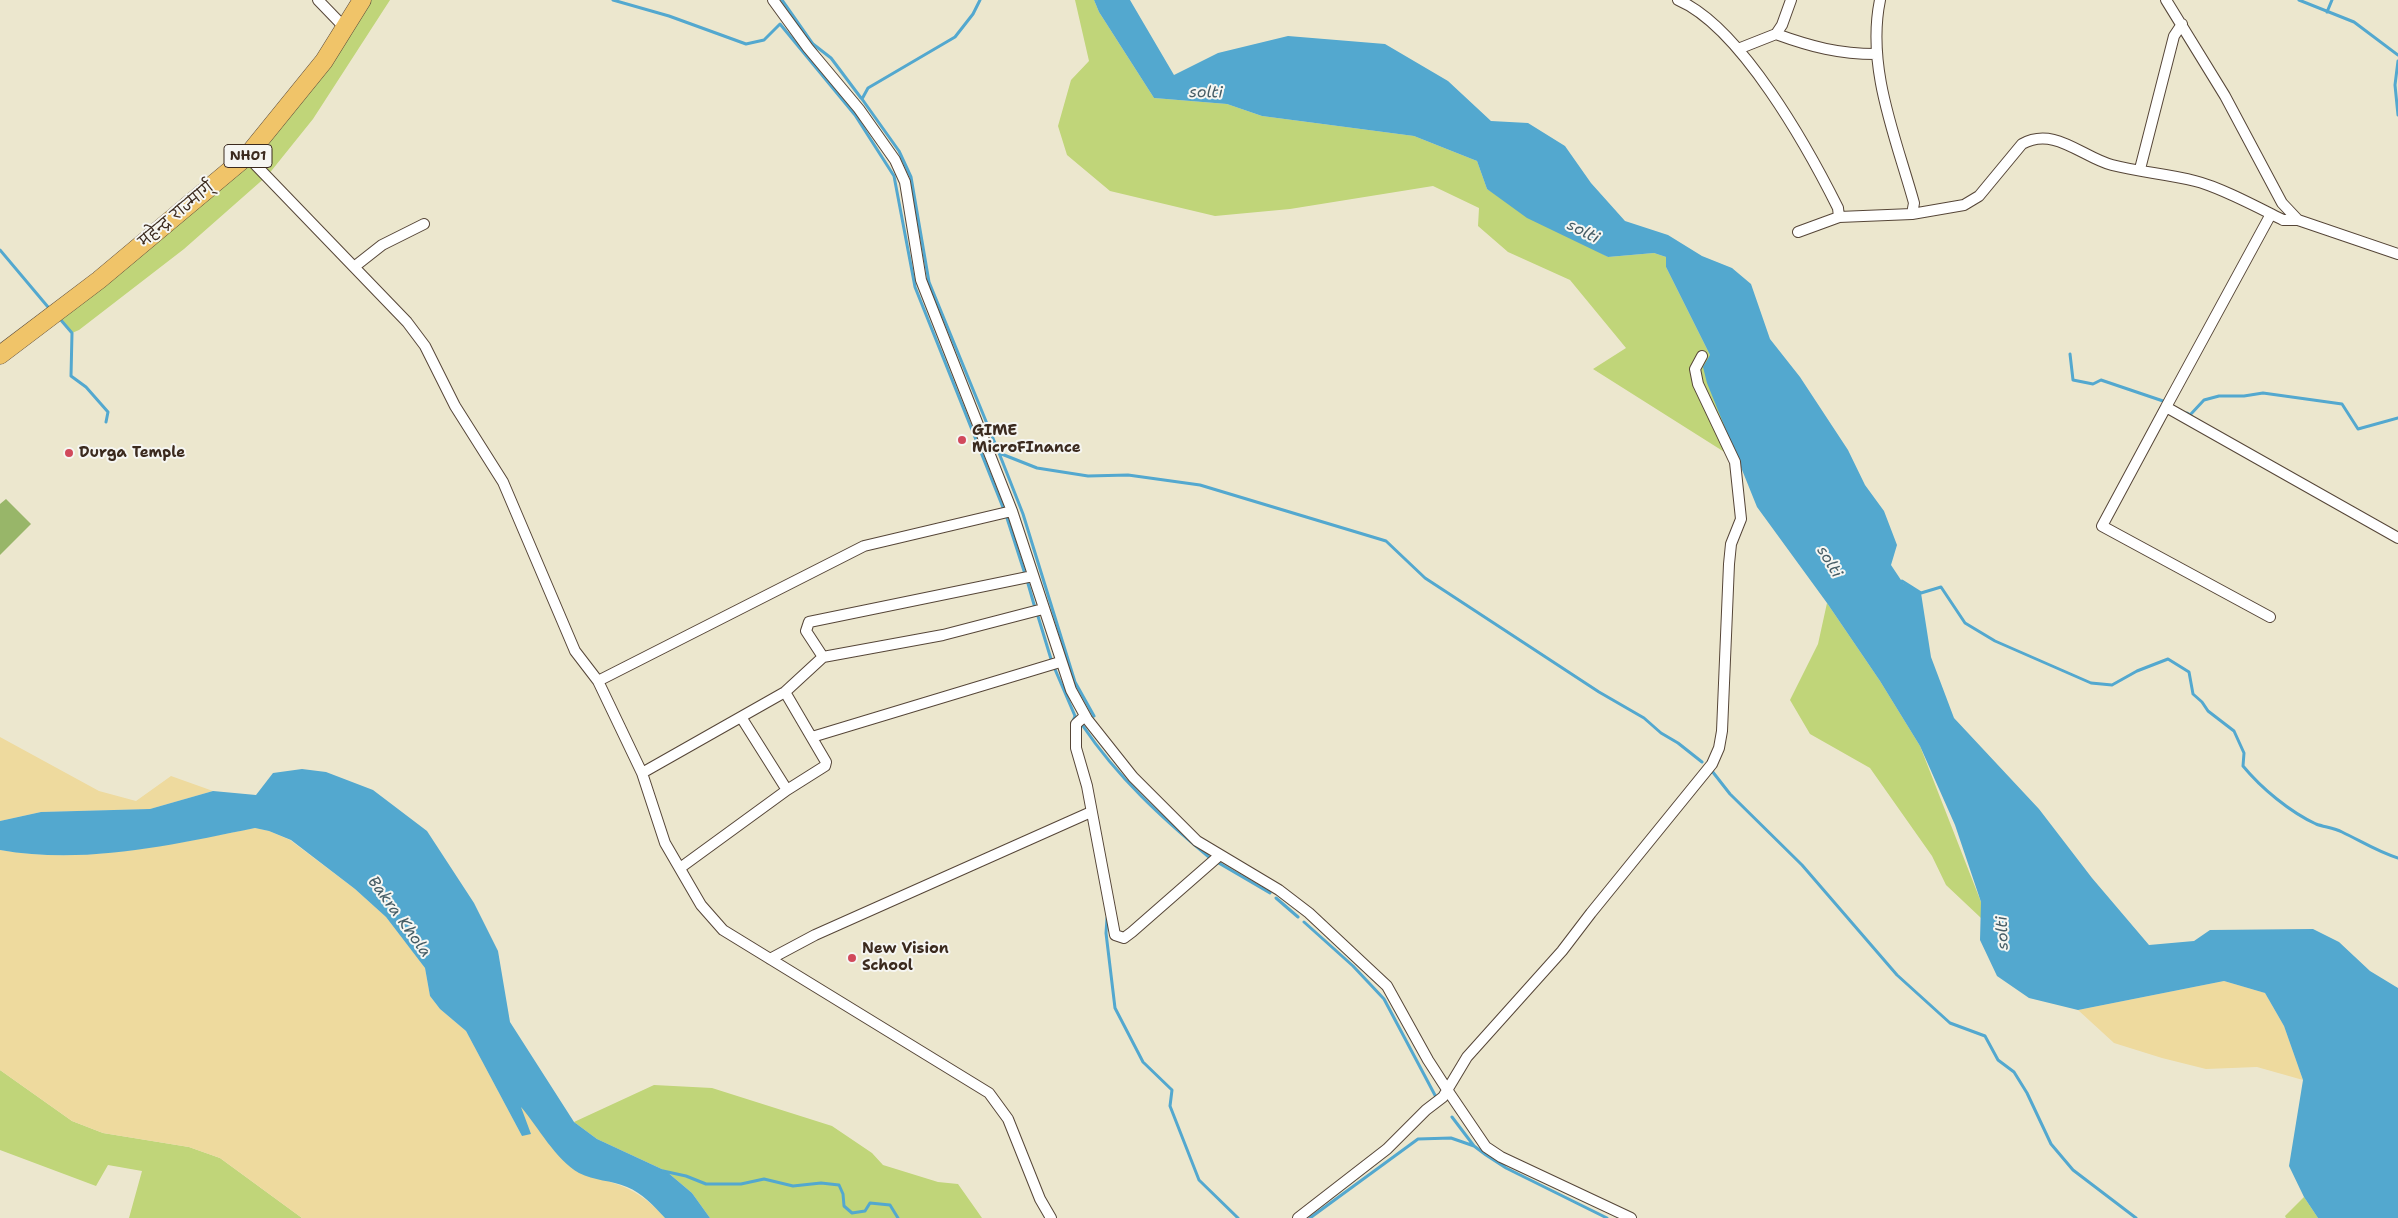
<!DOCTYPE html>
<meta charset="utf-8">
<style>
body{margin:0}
canvas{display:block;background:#ece7ce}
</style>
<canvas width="2398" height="1218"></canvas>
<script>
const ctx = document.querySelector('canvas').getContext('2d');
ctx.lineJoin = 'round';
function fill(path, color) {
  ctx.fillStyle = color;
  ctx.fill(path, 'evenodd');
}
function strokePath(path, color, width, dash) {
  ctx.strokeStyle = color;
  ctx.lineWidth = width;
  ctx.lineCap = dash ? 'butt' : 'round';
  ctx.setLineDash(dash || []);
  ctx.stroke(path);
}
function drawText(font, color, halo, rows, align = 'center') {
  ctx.font = font + ' "Shantell Sans","Playpen Sans Deva",sans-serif';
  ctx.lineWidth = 4;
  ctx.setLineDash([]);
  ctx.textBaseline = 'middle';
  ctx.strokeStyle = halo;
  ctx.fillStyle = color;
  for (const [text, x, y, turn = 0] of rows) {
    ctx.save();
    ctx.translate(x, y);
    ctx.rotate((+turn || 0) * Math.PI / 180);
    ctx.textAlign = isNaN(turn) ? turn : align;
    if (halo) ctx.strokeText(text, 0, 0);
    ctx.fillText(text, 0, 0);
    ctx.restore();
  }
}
const green = new Path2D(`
 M 362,0 L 390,0 L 313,119 L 268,175 L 184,249 L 79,330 L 72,333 L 60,319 L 218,181 Z
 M 1075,0 L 1094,0 L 1099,12 L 1154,98 L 1227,104 L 1262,116 L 1414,136 L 1477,161 L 1487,189 L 1608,257 L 1654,253 L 1666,257 L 1666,267 L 1710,355 L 1737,460 L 1593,369 L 1626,348 L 1570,280 L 1508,252 L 1478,226 L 1479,208 L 1433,186 L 1290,209 L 1215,216 L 1110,191 L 1067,155 L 1058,126 L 1071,80 L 1089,61 Z
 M 1827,603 L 1880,681 L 1920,746 L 1981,902 L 1981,918 L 1946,885 L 1932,856 L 1870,768 L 1810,734 L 1790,700 L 1818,644 Z
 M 0,1070 L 72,1121 L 103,1133 L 189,1147 L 220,1158 L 302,1218 L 129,1218 L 142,1171 L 108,1165 L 96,1186 L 0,1150 Z
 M 654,1085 L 712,1088 L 832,1126 L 872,1153 L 883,1165 L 938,1182 L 958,1184 L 982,1218 L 710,1218 L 692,1193 L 666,1171 L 597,1139 L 574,1122 Z
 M 2304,1197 L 2318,1218 L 2286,1218 L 2285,1216 Z`);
const forest = new Path2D(`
 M 6,499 L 31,524 L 0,555 L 0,504 Z`);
const sand = new Path2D(`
 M 0,737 L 99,791 L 136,801 L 171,776 L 213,791 L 150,809 L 41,812 L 0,821 Z
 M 255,828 L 269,831 L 290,840 L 355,889 L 386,917 L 425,968 L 430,996 L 440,1009 L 466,1031 L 522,1136 L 520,1105 L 610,1182 C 634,1189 649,1200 665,1218 L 302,1218 L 220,1158 L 189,1147 L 103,1133 L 72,1121 L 0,1070 L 0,850 C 85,865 171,844 255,828 Z
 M 2224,981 L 2265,993 L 2284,1026 L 2303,1080 L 2257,1067 L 2206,1069 L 2162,1058 L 2114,1043 L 2078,1010 Z`);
const water = new Path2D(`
 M 1094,0 L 1130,0 L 1174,75 L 1218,53 L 1288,36 L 1385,44 L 1448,81 L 1491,121 L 1528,123 L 1565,146 L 1591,183 L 1625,221 L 1668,235 L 1702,256 L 1732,268 L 1751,284 L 1770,339 L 1800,377 L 1848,450 L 1865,485 L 1884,511 L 1897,545 L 1891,565 L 1903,583 L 1921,593 L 1931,657 L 1954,718 L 2039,809 L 2092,878 L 2149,945 L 2194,941 L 2210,930 L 2313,929 L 2339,942 L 2370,971 L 2398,988 L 2398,1218 L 2318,1218 L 2304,1197 L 2289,1166 L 2303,1080 L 2284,1026 L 2265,993 L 2224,981 L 2078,1010 L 2029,998 L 1997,976 L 1980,940 L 1981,902 L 1955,825 L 1920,746 L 1880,681 L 1827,603 L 1757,507 L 1707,383 L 1703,367 L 1710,355 L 1666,267 L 1666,257 L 1654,253 L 1608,257 L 1527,218 L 1487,189 L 1477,161 L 1414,136 L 1262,116 L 1227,104 L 1154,98 L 1099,12 Z
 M 302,769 L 326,772 L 373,790 L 427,831 L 474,903 L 498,951 L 510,1022 L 574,1122 L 597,1139 L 666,1171 L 692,1193 L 710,1218 L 665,1218 C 654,1206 642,1193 627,1187 C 611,1180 594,1181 579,1173 C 555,1159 539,1128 521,1107 L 531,1134 L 522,1136 L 466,1031 L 440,1009 L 430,996 L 425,968 L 386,917 L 355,889 L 291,840 L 269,831 L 255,828 C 171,845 85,865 0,850 L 0,821 L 41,812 L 150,809 L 213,791 L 256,795 L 273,773 Z`);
const stream = new Path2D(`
 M 613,0 L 669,16 L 746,44 L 764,40 L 780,24 L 855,115 L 894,176 L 915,287 L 1004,510
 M 782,0 L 813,44 L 831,58 L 861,98
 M 980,0 L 973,14 L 955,37 L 868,88 L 862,99 L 899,151 L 911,177 L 929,282 L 999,453 L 1037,468 L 1088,476 L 1128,475 L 1200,485 L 1386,541 L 1425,578 L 1599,692 L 1644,718 L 1661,733 L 1678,743 L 1702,762
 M 2299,0 L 2354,22 L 2398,55
 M 2327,12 L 2332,0
 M 2398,61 L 2395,85 L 2398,115
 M 0,250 L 48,307
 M 60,319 L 72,333 L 71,376 L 86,387 L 108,412 L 106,422
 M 2070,354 L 2073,380 L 2093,384 L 2101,380 L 2166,402
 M 2187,413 L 2190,415 L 2204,400 L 2219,396 L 2244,396 L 2263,393 L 2342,404 L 2358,429 L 2398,418
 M 999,453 L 1023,514 L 1075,682 L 1094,716
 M 1006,515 L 1025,574
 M 1027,580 L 1035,608
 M 1902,581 L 1921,593 L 1941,587 L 1965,623 L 1995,641 L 2091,683 L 2112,685 L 2137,671 L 2168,659 L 2189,672 L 2193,694 L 2202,702 L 2208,711 L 2234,731 L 2244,753 L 2243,766 C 2261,788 2290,812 2316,824 C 2324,827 2334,828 2342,832 C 2361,841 2378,852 2398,858
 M 1037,613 L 1051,659
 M 1054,667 L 1075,716 L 1073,721
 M 1083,726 C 1117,777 1163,819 1210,858
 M 1712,771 L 1730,794 L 1802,865 L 1897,975 L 1950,1023 L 1985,1036 L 1998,1060 L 2014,1072 L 2027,1093 L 2051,1144 L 2073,1170 L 2136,1218
 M 1217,862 L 1270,893
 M 1276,898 L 1298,917
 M 1107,918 L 1106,933 L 1115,1008 L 1143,1062 L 1172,1090 L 1170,1106 L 1199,1180 L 1238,1218
 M 1304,922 L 1353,966 L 1384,999 L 1437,1099
 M 1452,1117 L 1474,1146 L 1486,1155 L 1506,1168 L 1607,1218
 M 663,1171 L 686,1176 L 706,1184 L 741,1184 L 764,1179 L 793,1186 L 821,1183 L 839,1185 L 843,1194 L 844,1206 L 852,1213 L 865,1211 L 870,1203 L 890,1205 L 898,1218
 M 1310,1218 L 1418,1139 L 1451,1138 L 1474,1146`);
const street = new Path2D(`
 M 318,0 L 345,28
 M 773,0 L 808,48 L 859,109 L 895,160 L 905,182 L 921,280 L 1012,511 L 1071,690 L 1087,719 L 1133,777 L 1197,841 L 1279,890 L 1309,913 L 1387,986 L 1428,1060 L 1448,1091 L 1486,1147 L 1501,1157 L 1631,1218
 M 1678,0 C 1741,27 1808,148 1838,208 L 1839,217
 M 1880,0 C 1866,68 1896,138 1914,203 L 1912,214
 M 2166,0 L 2225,96 L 2282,203 L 2298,220 L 2398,254
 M 1776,34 C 1812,47 1839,54 1876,54
 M 1738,49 L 1776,34 L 1782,25 L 1791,0
 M 247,156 L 407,322 L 425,346 L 455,406 L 503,482 L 575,651 L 598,681 L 642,773 L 665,843 L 701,905 L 723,930 L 989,1093 L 1008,1119 L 1040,1199 L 1051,1218
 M 2140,169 L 2174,36 L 2182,24
 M 1798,232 L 1839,217 L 1912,214 L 1964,205 L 1979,196 L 2022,144 C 2054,126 2082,157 2112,165 C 2139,172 2168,174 2195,181 C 2220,187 2259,208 2283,220 L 2298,220
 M 354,267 L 382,245 L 424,224
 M 2166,407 L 2271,214
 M 2270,617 L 2102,526 L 2166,407 L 2398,538
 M 823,657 L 806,631 L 809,622 L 1033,576
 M 598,681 L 864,546 L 1012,511
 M 1085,716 L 1076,724 L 1076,748 L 1087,786 L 1115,935 L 1124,938 L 1132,932 L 1220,855
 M 741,717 L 787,790
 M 812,737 L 1060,662
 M 642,773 L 785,692 L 823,657 L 943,635 L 1043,609
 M 680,868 L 787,790 L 825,766 L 826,762 L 785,692
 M 770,959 L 815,935 L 1091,812
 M 1298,1218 L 1387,1149 L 1426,1110 L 1443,1097 L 1467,1057 L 1562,951 L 1591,913 L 1712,764 L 1719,748 L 1722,731 L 1729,564 L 1731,544 L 1741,519 L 1735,462 L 1698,384 L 1695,369 L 1702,356`);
const highway = new Path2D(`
 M 0,355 L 99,280 L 247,156 L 324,61 L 362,0`);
const markers = [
 [962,440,5,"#d1495b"],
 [69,453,5,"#d1495b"],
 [852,958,5,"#d1495b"]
];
const shields = [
 [248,156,48]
];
const shieldNames = [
 ["NH01",248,156]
];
const streetNames = [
 ["महेन्द्र राज्मार्ग्",177,215,-40]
];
const poiNames = [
 ["GIME",972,431],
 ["MicroFInance",972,448],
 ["Durga Temple",79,453],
 ["New Vision",862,949],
 ["School",862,966]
];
const waterNames = [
 ["solti",1206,93,1],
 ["solti",1583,232,27],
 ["solti",1829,562,59],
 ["Bakra Khola",399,917,54],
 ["solti",2003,933,-92]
];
fill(green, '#c0d579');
fill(forest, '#98b669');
fill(sand, '#eeda9e');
fill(water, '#53a8cf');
strokePath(stream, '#53a8cf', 3);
strokePath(street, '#564638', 12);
strokePath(highway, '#564638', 19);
strokePath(street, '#fff', 10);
strokePath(highway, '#f0c469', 18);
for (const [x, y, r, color] of markers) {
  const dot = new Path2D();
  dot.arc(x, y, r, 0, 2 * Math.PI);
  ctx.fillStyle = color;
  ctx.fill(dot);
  strokePath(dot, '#f6f6f2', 2);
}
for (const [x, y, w] of shields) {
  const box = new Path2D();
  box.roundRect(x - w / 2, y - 11.5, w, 23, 4);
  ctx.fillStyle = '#f6f6f2';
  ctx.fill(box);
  strokePath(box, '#3b2a1e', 1);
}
drawText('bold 14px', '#3b2a1e', null, shieldNames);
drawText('15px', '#3b2a1e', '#f6f6f2', streetNames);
drawText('bold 15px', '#3b2a1e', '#f6f6f2', poiNames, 'left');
drawText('italic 16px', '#455c65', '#f6f6f2', waterNames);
</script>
